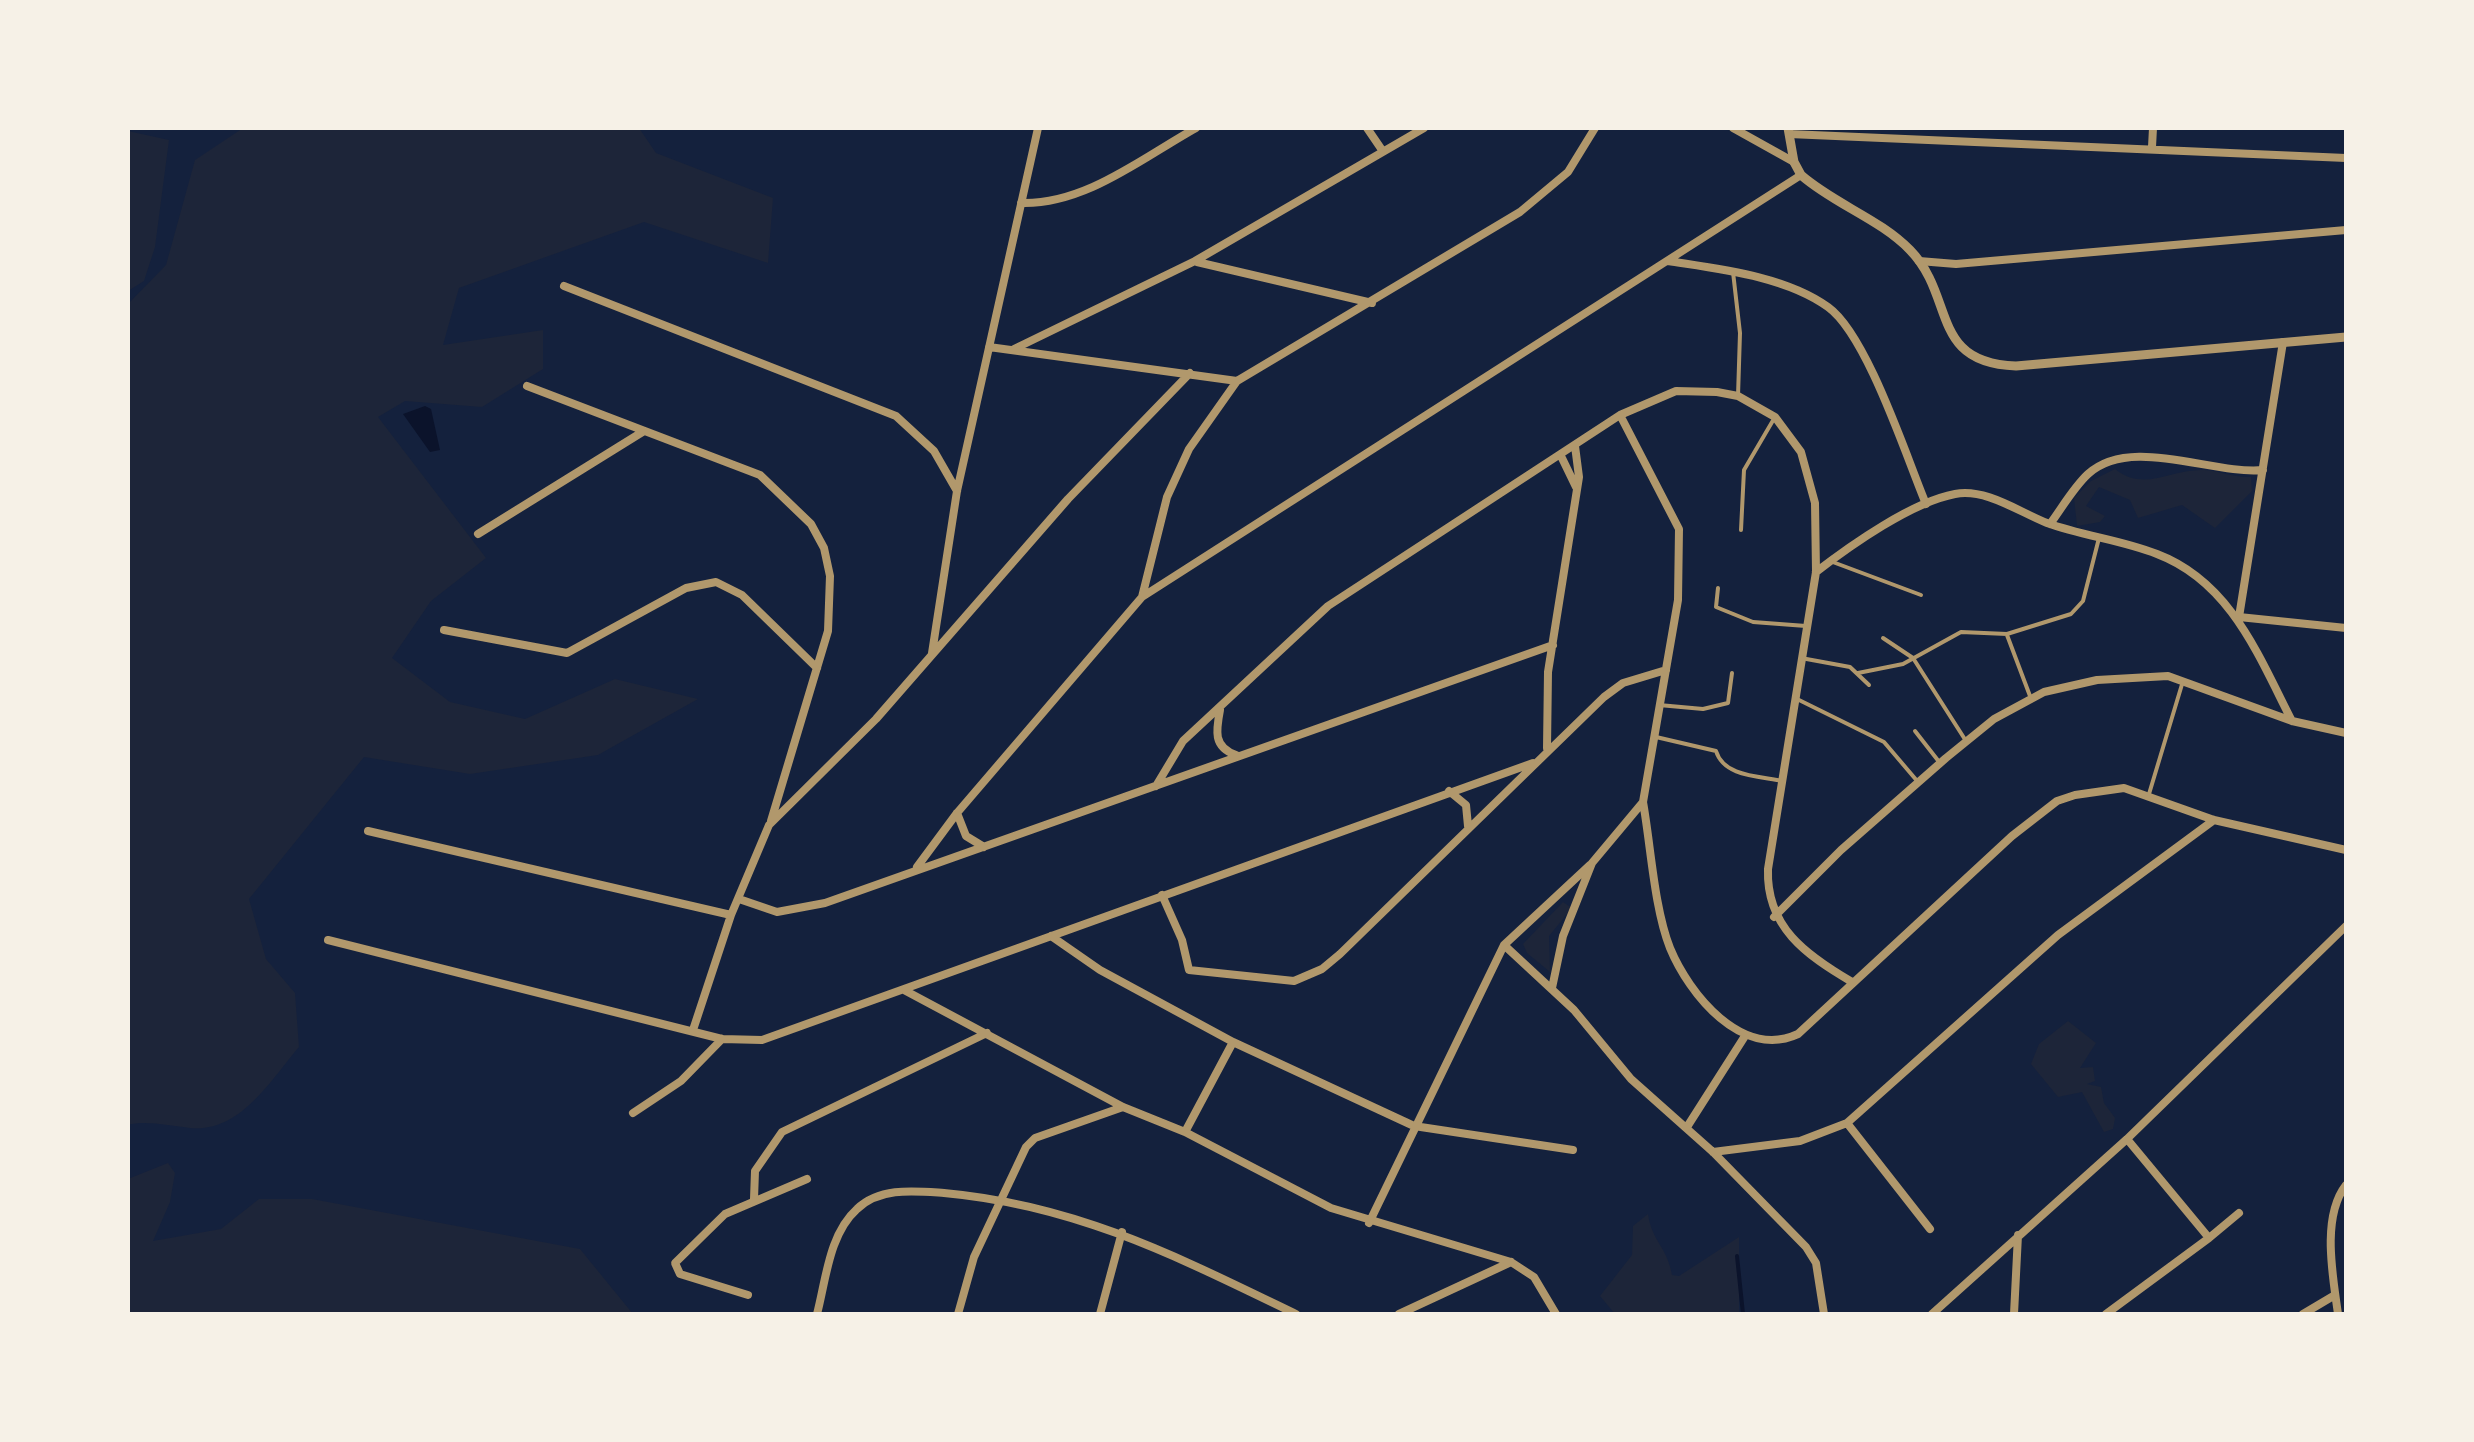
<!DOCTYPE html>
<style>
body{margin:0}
#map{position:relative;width:2474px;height:1442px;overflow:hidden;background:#14213d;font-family:"Golos Text",sans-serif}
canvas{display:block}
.frame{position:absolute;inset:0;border:130px solid #f6f1e7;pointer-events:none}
</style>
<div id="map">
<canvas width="2474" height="1442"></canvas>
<div class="frame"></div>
</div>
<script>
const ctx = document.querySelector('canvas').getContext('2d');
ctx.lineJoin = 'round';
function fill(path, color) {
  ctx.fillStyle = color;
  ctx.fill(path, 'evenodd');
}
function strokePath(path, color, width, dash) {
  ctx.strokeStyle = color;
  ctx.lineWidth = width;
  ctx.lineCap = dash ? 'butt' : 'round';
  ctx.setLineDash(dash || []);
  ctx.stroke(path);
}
const green = new Path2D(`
 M 243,128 L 639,128 L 656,153 L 773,198 L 768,263 L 644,222 L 459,288 L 443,345 L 543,330 L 543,369 L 482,407 L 405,401 L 378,417 L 486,558 L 431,601 L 392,658 L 450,702 L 525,719 L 615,679 L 698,699 L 598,755 L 470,774 L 364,757 L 249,899 L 266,959 L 295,993 L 299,1047 C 270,1081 240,1133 190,1128 C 171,1126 145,1120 128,1125 L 128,304 L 166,265 L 195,160 Z
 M 128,131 L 169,140 L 155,247 L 144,281 L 128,291 Z
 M 2115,469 C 2145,493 2171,468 2205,470 C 2221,471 2234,478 2251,477 L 2252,491 L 2215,528 L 2182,505 L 2138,518 L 2130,500 L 2099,487 L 2086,506 L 2105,516 L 2100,522 L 2077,526 L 2074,498 L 2091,481 Z
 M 1563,902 L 1572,908 L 1549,936 L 1550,972 L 1527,953 L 1523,944 Z
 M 2068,1021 L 2096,1043 L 2080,1068 L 2093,1067 L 2095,1081 L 2087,1084 L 2101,1087 L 2104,1103 L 2115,1118 L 2113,1129 L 2104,1132 L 2082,1092 L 2058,1097 L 2031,1064 L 2039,1044 Z
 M 168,1163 L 175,1173 L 170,1202 L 153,1241 L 221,1229 L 259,1199 L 312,1199 L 580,1249 L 633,1314 L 128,1314 L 128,1179 Z
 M 1648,1214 C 1652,1242 1667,1246 1672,1275 L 1679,1276 L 1739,1237 L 1739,1314 L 1615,1314 L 1600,1296 L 1632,1255 L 1633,1226 Z`);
const water = new Path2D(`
 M 425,406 L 431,409 L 440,450 L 430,452 L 403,414 Z`);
const stream = new Path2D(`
 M 1737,1256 L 1743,1314`);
const service = new Path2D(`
 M 1733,272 L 1740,333 L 1738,396
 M 1741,530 L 1744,470 L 1775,417
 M 1830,561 L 1921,595
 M 1718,588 L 1716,607 L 1753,622 L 1806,626
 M 2007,635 L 2030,696
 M 1883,638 L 1913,658 L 1966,741
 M 1801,658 L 1850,667 L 1869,685
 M 1858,673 L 1903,664 L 1961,632 L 2007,634 L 2071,614 L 2083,601 L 2099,538
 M 1797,699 L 1884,742 L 1918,782
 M 1659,705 L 1703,709 L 1728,703 L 1732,673
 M 1915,731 L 1940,763
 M 1656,737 L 1716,751 C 1724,777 1759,776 1783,781
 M 2149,794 L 2183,681`);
const minor = new Path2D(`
 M 1367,128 L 1382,150
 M 1733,128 L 1794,162
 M 1789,134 L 2346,158
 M 2152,147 L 2153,128
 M 1021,203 C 1085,205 1142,158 1196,128
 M 1668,261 C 1719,269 1785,276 1828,307 C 1867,335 1906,456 1926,504
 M 1919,261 L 1956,264 L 2346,230
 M 1197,262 L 1372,303
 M 564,286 L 896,416 L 934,451 L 957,491
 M 2283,342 L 2239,617 L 2346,628
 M 989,347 L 1237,381 L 1520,212 L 1568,172 L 1595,128
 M 1014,349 L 1195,261 L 1424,128
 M 527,386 L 760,475 L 811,524 L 824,548 L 830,576 L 828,631 L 771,821
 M 1561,456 L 1576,487
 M 2050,524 C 2062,508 2073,488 2088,474 C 2131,435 2212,475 2263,470
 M 478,534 L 644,431
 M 1816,572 C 1851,545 1912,502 1955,494 C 1986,488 2019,512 2047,523 C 2083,536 2122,540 2157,554 C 2231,582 2259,657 2292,721
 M 1142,597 L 1801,175
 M 444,630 L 567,653 L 686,588 L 716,582 L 742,595 L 817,668
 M 932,653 L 957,491 L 1038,128
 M 1220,710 C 1216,731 1213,747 1236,755
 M 1547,748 L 1548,672 L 1579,477 L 1575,446
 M 1156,786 L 1183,741 L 1328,606 L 1620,415 L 1676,391 L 1717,392 L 1738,396 L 1775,417 L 1801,452 L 1815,503 L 1816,572 L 1768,869 C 1766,927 1806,955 1852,982
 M 1449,791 L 1466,805 L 1468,826
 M 1643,802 C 1651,847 1654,907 1670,948 C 1689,994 1742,1060 1798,1034 L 2012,836 L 2057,801 L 2075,795 L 2124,788 L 2214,820 L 2346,850
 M 957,813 L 966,836 L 984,847
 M 368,831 L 731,915
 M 917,867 L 957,813 L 1142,597 L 1167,497 L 1189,449 L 1237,381
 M 1162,895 L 1182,940 L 1189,970 L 1294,981 L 1322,969 L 1340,954 L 1604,697 L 1623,683 L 1666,670
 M 739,899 L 777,912 L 825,903 L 1553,645
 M 1774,917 L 1841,850 L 1946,758 L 1994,719 L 2044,692 L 2097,680 L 2168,676 L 2292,721 L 2346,733
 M 1051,936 L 1100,970 L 1233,1042 L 1414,1126 L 1573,1150
 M 328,940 L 722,1039 L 762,1040 L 1533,763
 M 1504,945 L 1574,1010 L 1631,1079 L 1713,1152 L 1806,1247 L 1816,1263 L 1824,1314
 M 1552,988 L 1563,936 L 1592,863 L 1643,802 L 1678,600 L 1679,529 L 1620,415
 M 904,990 L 1123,1107 L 1185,1132 L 1331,1208 L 1511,1262 L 1534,1277 L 1556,1314
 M 693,1030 L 731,915 L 769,825 L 876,719 L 1068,499 L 1190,373
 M 633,1113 L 681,1081 L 722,1039
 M 1847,1123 L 1930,1229
 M 1687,1127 L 1745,1036
 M 1185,1132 L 1233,1042
 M 1713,1152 L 1800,1141 L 1847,1123 L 2058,935 L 2214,820
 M 754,1199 L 755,1171 L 782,1132 L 987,1033
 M 1369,1223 L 1504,945 L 1590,865
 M 2209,1238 L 2239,1213
 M 748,1295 L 680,1274 L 675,1263 L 725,1214 L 807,1179
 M 817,1314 C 826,1280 829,1234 857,1209 C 880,1187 914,1191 944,1193 C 1077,1205 1178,1257 1296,1314
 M 958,1314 L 974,1257 L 1026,1147 L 1035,1138 L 1123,1107
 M 1100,1314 L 1122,1232
 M 1399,1314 L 1511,1262
 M 1932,1314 L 2127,1139 L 2346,926
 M 2014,1314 L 2018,1235
 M 2106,1314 L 2209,1238 L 2127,1139
 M 2303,1314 L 2335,1295
 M 2338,1314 C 2333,1277 2321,1217 2346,1185`);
const tertiary = new Path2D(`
 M 1788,128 L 1794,162 L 1801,175 C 1834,204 1880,219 1910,250 C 1956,297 1929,363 2016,366 L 2346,337`);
fill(green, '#1d2539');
fill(water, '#0b132b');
strokePath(stream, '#0b132b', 4);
strokePath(service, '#b1986c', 4);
strokePath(minor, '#b1986c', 8);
strokePath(tertiary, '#b1986c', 9);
</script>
